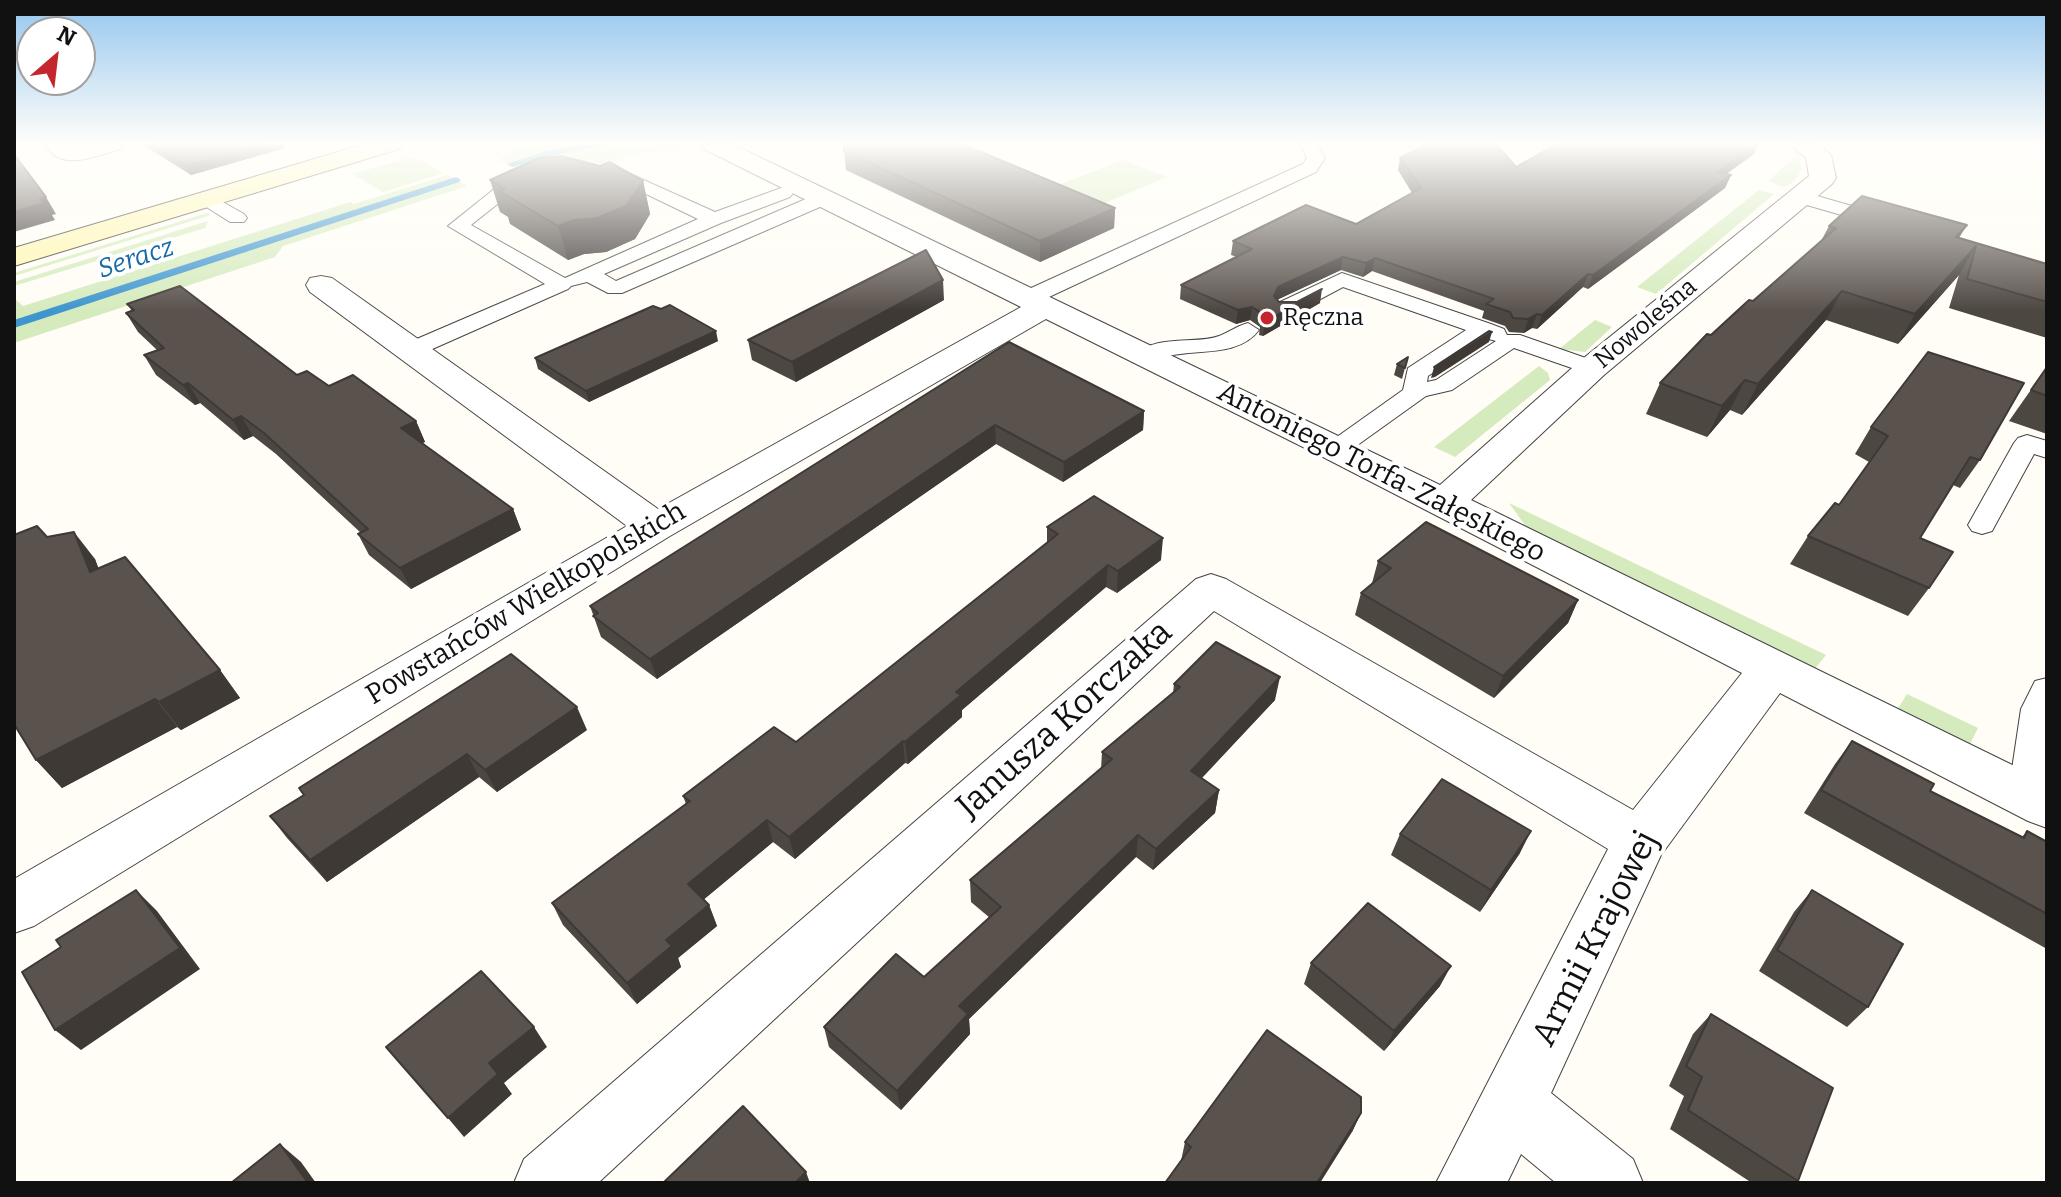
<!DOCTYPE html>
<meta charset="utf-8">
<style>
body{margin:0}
#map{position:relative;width:2061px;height:1197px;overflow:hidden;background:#fffdf5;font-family:Bitter,serif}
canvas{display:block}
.frame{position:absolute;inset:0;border:16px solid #111;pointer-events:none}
.north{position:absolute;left:16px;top:16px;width:80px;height:80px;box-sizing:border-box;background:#fff;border:2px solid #a0a0a0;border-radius:50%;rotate:28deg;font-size:22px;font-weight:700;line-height:32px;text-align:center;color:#111}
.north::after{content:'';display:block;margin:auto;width:28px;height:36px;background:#c4262e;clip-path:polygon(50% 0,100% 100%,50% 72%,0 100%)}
</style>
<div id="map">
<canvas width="2061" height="1197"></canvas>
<div class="frame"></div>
<div class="north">N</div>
</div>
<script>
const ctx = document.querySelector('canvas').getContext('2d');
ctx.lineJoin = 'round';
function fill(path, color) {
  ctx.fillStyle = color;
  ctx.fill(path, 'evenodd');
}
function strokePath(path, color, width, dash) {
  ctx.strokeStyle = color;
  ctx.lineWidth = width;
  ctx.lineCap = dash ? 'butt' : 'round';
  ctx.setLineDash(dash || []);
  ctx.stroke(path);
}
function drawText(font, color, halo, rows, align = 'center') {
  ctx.font = font + ' Bitter,serif';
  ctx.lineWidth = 8;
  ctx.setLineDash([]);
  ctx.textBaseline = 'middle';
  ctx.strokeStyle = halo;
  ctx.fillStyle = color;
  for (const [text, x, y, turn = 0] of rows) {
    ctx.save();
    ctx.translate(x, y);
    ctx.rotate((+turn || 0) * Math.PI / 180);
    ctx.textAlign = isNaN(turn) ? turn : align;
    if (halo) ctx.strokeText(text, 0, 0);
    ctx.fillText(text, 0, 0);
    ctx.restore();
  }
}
const green = new Path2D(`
 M 521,144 L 683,144 L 688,146 L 671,151 L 641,152 L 603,165 L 590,160 L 528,174 L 500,160 Z
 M 1786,144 L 1795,146 C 1805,164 1804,178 1784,187 L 1768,181 L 1794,158 L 1796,153 Z
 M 408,158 L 421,160 L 443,173 L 383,192 L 353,174 Z
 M 1123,160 L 1167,177 L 1105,203 L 1061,184 Z
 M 448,175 L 467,186 L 283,246 L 275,257 L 14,343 L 14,298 L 23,306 L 350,202 L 354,204 Z
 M 1759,190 L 1774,194 L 1656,294 L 1637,287 Z
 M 207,213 L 211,215 L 14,276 L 14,273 Z
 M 208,221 L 205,228 L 14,286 L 14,282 Z
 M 1595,320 L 1612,327 L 1585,352 L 1559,349 Z
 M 1539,366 L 1548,373 L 1550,380 L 1455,457 L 1434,447 Z
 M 1509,503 L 1826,655 L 1810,675 L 1527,528 Z
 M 1907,694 L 1978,728 L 1969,746 L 1894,715 Z`);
const stream = new Path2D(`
 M 592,144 L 612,144 L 550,156 L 512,167 L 507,164 L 549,150 Z
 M 456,177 L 461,180 L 459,182 L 14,328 L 14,320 Z`);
const lane = new Path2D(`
 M 1300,144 L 1316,144 L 1325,158 L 1316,172 L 1034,304 L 1018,304 L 1015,299 L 1018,294 L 1303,164 L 1307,158 Z
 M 617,168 L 715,212 L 784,187 L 793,193 L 790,197 L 721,223 L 604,274 L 616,281 L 815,195 L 829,195 L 831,199 L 829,203 L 622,293 L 608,293 L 587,282 L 571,286 L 568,289 L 421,354 L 405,354 L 402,349 L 405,344 L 545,284 L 448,226 L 503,182 L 530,178 L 539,183 L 536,187 L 514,191 L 471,225 L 565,278 L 698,219 L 615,179 L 605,180 L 596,175 L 599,171 Z
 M 1800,191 L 1890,217 L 1893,221 L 1883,227 L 1793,201 L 1791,197 L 1793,193 Z
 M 207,193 L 244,214 L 247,218 L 244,222 L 230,222 L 200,203 L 198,199 L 200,195 Z
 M 1342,273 L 1491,324 L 1504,329 L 1507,335 L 1520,335 L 1600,363 L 1604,368 L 1600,373 L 1592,375 L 1514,348 L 1452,390 L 1426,396 L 1345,454 L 1327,454 L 1323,449 L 1327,444 L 1403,390 L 1408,368 L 1466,330 L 1343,287 L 1296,312 L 1280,312 L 1277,307 L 1280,302 ZM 1485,338 L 1496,341 L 1436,380 L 1427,382 L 1428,376 Z
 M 1248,323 L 1259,330 C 1239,357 1198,349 1169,356 C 1158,359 1151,365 1139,362 L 1135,357 C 1153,333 1195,345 1219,336 C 1229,332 1237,326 1248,323 Z
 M 2027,435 L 2047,441 L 2047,458 L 2034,454 L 1992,531 L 1982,534 L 1972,531 L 1968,525 L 2014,443 L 2018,438 Z
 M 2047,678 C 2047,714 2055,774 2039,806 L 2026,810 L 2013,806 L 2008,796 L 2021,709 L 2035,681 Z`);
const street = new Path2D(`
 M 44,144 L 124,144 L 121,149 C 94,156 62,173 44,144 Z
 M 701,144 L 732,144 L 1440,485 L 1580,361 L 1809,176 L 1806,158 L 1790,144 L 1818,144 L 1831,155 L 1836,178 L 1832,184 L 1604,375 L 1471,500 L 2047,782 L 2047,828 L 2028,821 L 1780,693 L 1661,855 L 1551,1093 L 1633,1159 L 1643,1183 L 1556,1183 L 1521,1154 L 1507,1183 L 1436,1183 L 1608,849 L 1214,611 L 598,1183 L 514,1183 L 524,1159 L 1196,579 L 1211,574 L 1226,579 L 1633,810 L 1742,673 L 1323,457 L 1046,319 L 670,536 L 34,926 L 14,933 L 14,879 L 627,526 L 310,292 L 306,285 L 310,278 L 321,276 L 332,278 L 658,509 L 1021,307 L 704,149 Z`);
const secondary = new Path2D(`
 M 365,144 L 402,144 L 399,149 L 14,266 L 14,248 Z`);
const wall = new Path2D(`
 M 145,144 L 283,144 L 285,148 L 191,175 L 148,148 Z
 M 844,151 L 1115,208 L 1114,228 L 1040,262 L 846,170 Z
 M 1754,154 L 1726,174 L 1731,175 L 1725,188 L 1588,289 L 1583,287 L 1537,329 L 1532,328 L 1524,333 L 1509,332 L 1505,326 L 1482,318 L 1484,311 L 1372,271 L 1363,277 L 1341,270 L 1277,300 L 1279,302 L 1320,303 L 1263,336 L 1259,335 L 1260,327 L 1250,320 L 1236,324 L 1180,299 L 1181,285 L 1237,257 L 1231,255 L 1233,241 L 1356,224 L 1412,193 L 1398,170 L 1400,158 L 1516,167 Z
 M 490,180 L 643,181 L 650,214 L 635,239 L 606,252 L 584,254 L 568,260 L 510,224 L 508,217 L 500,212 Z
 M 1967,225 L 1959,238 L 2047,264 L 2047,338 L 1949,308 L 1959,275 L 1898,344 L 1826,320 L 1742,415 L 1730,410 L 1707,437 L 1646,414 L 1660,383 L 1711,335 L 1753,301 L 1821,241 L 1829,226 Z
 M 944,300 L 796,382 L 752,360 L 748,340 Z
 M 127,304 L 297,375 L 329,386 L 416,421 L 425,442 L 422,443 L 513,509 L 521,530 L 411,589 L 369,555 L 358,534 L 361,533 L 276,454 L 253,436 L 244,440 L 200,403 L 195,405 L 156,375 L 144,355 L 157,350 L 138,332 L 126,313 L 132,311 Z
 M 718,341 L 589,402 L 538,369 L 535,358 Z
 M 1009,342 L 1144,411 L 1143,430 L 1063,482 L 996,444 L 657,679 L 601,637 L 590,606 Z
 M 1397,364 L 1405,368 L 1402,379 L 1394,375 Z
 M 2047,367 L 2047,434 L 2009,421 Z
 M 1871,427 L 1980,460 L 1960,488 L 1953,485 L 1920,538 L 1929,588 L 1908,616 L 1790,564 L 1808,536 L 1839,505 L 1869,462 L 1855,454 Z
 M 1047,527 L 1161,560 L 1117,593 L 1106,587 L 962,710 L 962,717 L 908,764 L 905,763 L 795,859 L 773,842 L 704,899 L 709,905 L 717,926 L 678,958 L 681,967 L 637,1004 L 563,925 L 552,903 L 686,804 L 683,796 L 796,742 L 1047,543 Z
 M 47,537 L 95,559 L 98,569 L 220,670 L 240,698 L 181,730 L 177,727 L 62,788 L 36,760 Z
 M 1378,561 L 1578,600 L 1568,623 L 1494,698 L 1355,615 L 1361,593 L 1372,583 Z
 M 1174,684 L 1275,700 L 1201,778 L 1219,790 L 1215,813 L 1153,870 L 1136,857 L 969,1019 L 970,1034 L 901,1110 L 829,1047 L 824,1027 L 924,977 L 990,918 L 971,902 L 970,880 L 1101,769 L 1102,752 L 1173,693 Z
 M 587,730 L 497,792 L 479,777 L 327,882 L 287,838 L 270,816 L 304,795 L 299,788 Z
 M 1852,741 L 1930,791 L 2022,837 L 2027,831 L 2047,842 L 2047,949 L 1804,813 L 1835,764 Z
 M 1400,834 L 1520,853 L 1480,912 L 1391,855 Z
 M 1812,890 L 1868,1007 L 1847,1027 L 1759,971 L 1794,912 Z
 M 1311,963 L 1440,986 L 1384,1051 L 1304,984 Z
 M 1711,1014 L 1798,1181 L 1796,1183 L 1752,1183 L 1670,1129 L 1684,1096 L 1669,1086 L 1693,1034 Z
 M 1361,1113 L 1352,1132 L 1181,1161 L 1185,1142 Z`);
const shadedWall = new Path2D(`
 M 265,144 L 283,144 L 285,148 L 191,175 L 186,166 Z
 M 1757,144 L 1758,144 L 1754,154 L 1712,184 L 1717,172 Z
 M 1731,175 L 1725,188 L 1588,289 L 1593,275 Z
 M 643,181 L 650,214 L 635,239 L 606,252 L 584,254 L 568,260 L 558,226 Z
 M 46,197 L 56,214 L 52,215 L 55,220 L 14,232 L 14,212 Z
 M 1115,208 L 1114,228 L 1040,262 L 1040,241 Z
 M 1976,246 L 1959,275 L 1898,344 L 1915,314 Z
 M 1343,257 L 1341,270 L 1276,300 L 1274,296 L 1278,287 Z
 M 1375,258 L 1372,271 L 1363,277 L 1366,263 Z
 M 1588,274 L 1583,287 L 1537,329 L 1542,315 Z
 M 943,280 L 944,300 L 796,382 L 792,362 Z
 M 1322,289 L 1320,303 L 1263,336 L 1265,322 Z
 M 1842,291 L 1826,320 L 1742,415 L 1758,384 Z
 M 1252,307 L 1250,320 L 1236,324 L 1238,310 Z
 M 1537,314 L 1532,328 L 1524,333 L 1528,319 Z
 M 716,331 L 718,341 L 589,402 L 586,391 Z
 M 1492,332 L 1489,342 L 1435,377 L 1431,378 L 1434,367 Z
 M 1745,380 L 1730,410 L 1707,437 L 1722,406 Z
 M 188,383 L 200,403 L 195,405 L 183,385 Z
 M 1144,411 L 1143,430 L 1063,482 L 1064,462 Z
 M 241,416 L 253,436 L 244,440 L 233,420 Z
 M 416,421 L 425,442 L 411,448 L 401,428 Z
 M 995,425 L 996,444 L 657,679 L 650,659 Z
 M 513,509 L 521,530 L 411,589 L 400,568 Z
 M 74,532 L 95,559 L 111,600 L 90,572 Z
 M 1163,538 L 1161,560 L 1117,593 L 1118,571 Z
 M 1108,565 L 1106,587 L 962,710 L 962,717 L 908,764 L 905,742 L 956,692 Z
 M 1578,600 L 1568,623 L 1494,698 L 1503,676 Z
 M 220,670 L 240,698 L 181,730 L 159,702 Z
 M 1280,677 L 1275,700 L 1188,793 L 1191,771 Z
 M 155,699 L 177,727 L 62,788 L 36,760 Z
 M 577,707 L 587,730 L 497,792 L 485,770 Z
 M 903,741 L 905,763 L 795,859 L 789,837 Z
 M 467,754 L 479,777 L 327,882 L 310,860 Z
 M 1219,790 L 1215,813 L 1153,870 L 1156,849 Z
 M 767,820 L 773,842 L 696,906 L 688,884 Z
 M 1531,831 L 1520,853 L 1480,912 L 1491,890 Z
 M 1138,835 L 1136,857 L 969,1019 L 970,1034 L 901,1110 L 897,1091 L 959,1006 Z
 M 136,890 L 157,911 L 200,969 L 81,1050 L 55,1030 Z
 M 709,905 L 717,926 L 678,958 L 681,967 L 637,1004 L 627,983 L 666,940 Z
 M 1451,966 L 1440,986 L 1384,1051 L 1394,1031 Z
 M 534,1027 L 547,1047 L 504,1083 L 512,1094 L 464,1137 L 448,1118 L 489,1063 Z
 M 1361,1113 L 1352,1132 L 1320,1183 L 1317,1183 Z
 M 280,1144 L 301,1162 L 316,1183 L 308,1183 Z
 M 806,1172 L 810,1183 L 795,1183 Z`);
const building = new Path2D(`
 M 151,144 L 265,144 L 186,166 Z
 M 844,144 L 962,144 L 1115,208 L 1040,241 L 844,151 Z
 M 1428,144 L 1496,144 L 1516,167 L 1557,144 L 1757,144 L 1717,172 L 1731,175 L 1593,275 L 1588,274 L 1542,315 L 1537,314 L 1528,319 L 1513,318 L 1510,312 L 1486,304 L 1494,299 L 1375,258 L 1366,263 L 1343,257 L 1278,287 L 1274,296 L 1279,302 L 1297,302 L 1322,289 L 1265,322 L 1261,321 L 1263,314 L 1252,307 L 1238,310 L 1181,285 L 1252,249 L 1233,241 L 1306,205 L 1356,224 L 1421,188 L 1400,158 Z
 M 14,154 L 46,197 L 40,199 L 45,203 L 14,212 Z
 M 561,156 L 600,166 L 610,162 L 643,181 L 626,206 L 597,218 L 574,220 L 558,226 L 499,191 L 505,189 L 490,180 L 539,158 Z
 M 1862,196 L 1967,225 L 1956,237 L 2047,264 L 2047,302 L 1967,279 L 1976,246 L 1915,314 L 1842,291 L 1758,384 L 1745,380 L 1722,406 L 1660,383 L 1707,334 L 1711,335 L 1749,300 L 1753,301 L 1836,228 L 1829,226 Z
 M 926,250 L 943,280 L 792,362 L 748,340 Z
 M 180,286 L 297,375 L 307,371 L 329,386 L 353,375 L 416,421 L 401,428 L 513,509 L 400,568 L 358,534 L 368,529 L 264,433 L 241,416 L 233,420 L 188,383 L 183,385 L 144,355 L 164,348 L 126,313 L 134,310 L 127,304 Z
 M 670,305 L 716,331 L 586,391 L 535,358 L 653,306 L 661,309 Z
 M 1489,331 L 1492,332 L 1438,366 L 1434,367 Z
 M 1009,342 L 1144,411 L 1064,462 L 995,425 L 650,659 L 593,616 L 598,613 L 590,606 Z
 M 1928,352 L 2024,383 L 1980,460 L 1970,457 L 1920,538 L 1953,552 L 1929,588 L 1808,536 L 1835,503 L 1839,505 L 1888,436 L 1871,427 Z
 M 1408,357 L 1405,368 L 1397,364 Z
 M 2047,367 L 2047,396 L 2031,390 Z
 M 1094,496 L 1163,538 L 1118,571 L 1108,565 L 956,692 L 961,695 L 905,742 L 903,741 L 789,837 L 767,820 L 688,884 L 709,905 L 666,940 L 672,946 L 627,983 L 552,903 L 690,801 L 683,796 L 774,727 L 796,742 L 1058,534 L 1047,527 Z
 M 1426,522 L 1578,600 L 1503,676 L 1361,593 L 1391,568 L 1378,561 Z
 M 37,526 L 47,537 L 74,532 L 90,572 L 125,557 L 220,670 L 159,702 L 155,699 L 36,760 L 14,724 L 14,535 Z
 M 1216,642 L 1280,677 L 1191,771 L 1219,790 L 1156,849 L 1138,835 L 959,1006 L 968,1014 L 897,1091 L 824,1027 L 896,954 L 924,977 L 1001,907 L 970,880 L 1112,759 L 1102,752 L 1180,687 L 1174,684 Z
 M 511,654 L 577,707 L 485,770 L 467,754 L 310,860 L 270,816 L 304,795 L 299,788 Z
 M 1852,741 L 1934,784 L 1930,791 L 2024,838 L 2027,831 L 2047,842 L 2047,914 L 1821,790 Z
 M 1442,779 L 1531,831 L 1491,890 L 1400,834 Z
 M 136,890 L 180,948 L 55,1030 L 22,972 L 61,947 L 56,940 Z
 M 1812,890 L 1903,944 L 1868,1007 L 1777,950 Z
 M 1368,903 L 1451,966 L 1394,1031 L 1311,963 Z
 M 481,971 L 534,1027 L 489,1063 L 498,1074 L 448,1118 L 386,1047 Z
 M 1711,1014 L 1833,1088 L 1798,1181 L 1688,1110 L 1702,1077 L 1686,1066 Z
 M 1267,1030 L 1361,1097 L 1361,1113 L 1317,1183 L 1165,1183 L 1191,1147 L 1185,1142 Z
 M 743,1106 L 806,1172 L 795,1183 L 663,1183 Z
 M 280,1144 L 308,1183 L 231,1183 Z`);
const markers = [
 [1267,318,8,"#c4262e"]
];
const farPoinames = [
 ["Ręczna",1283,318]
];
const farStreetnames = [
 ["Nowoleśna",1646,324,-40]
];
const farWaternames = [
 ["Seracz",136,259,-18]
];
const streetNames = [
 ["Antoniego Torfa-Załęskiego",1381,473,27],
 ["Powstańców Wielkopolskich",526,604,-31]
];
const nearStreetnames = [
 ["Janusza Korczaka",1065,720,-42],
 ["Armii Krajowej",1596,939,-63]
];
fill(green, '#d5ebbd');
fill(stream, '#3f96cf');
strokePath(lane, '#444', 2);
strokePath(street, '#444', 2);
strokePath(secondary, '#333', 2);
fill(lane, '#fff');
fill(street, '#fff');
fill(secondary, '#fff6b0');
fill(wall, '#4d4742');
fill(shadedWall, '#3f3936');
fill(building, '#5a524d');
strokePath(building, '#3f3936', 2);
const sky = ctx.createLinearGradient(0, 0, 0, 311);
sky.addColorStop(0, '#95c6ee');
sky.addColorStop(0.46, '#fffefa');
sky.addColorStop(1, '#fffefa00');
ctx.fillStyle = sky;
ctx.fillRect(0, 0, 2061, 311);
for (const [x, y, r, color] of markers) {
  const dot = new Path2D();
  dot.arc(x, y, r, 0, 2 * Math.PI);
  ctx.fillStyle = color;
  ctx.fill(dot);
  strokePath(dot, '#fff', 3);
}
drawText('24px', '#111', '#fff', farPoinames, 'left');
drawText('24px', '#111', '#fff', farStreetnames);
drawText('italic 26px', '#1768a6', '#fff', farWaternames);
drawText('28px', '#111', '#fff', streetNames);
drawText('34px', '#111', '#fff', nearStreetnames);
</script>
